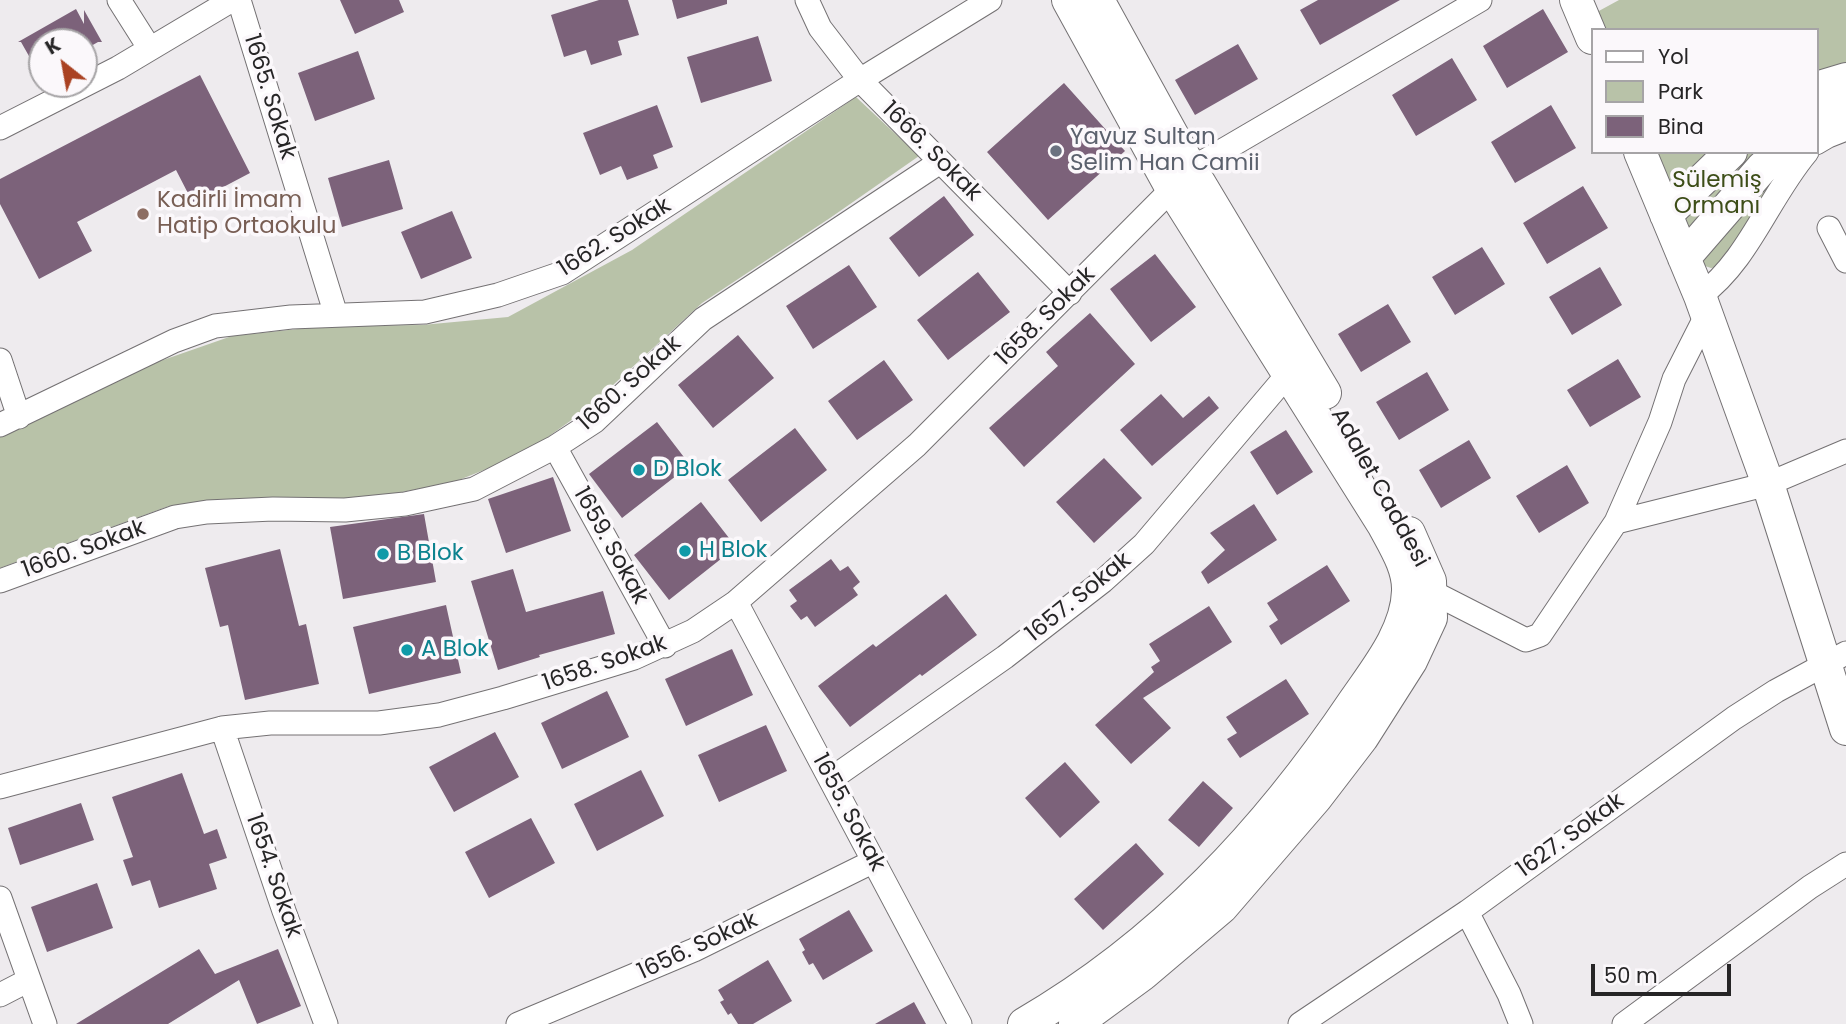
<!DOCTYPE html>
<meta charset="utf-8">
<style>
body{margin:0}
#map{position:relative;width:1846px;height:1024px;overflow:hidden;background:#eeebee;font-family:Poppins,sans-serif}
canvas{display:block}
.legend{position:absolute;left:1591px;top:28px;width:228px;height:126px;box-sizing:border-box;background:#fbf8fb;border:2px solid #a6a4a6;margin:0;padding:9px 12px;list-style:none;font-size:21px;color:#262526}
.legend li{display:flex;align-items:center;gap:14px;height:35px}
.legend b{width:35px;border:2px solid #a6a4a6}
.north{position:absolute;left:28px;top:28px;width:70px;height:70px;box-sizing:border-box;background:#fbf8fb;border:2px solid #a6a4a6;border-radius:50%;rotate:329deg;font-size:19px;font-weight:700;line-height:28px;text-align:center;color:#262526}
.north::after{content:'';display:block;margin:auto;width:24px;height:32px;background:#aa4222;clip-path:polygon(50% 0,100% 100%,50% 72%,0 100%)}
.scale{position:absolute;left:1591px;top:964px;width:140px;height:32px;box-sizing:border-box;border:4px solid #262526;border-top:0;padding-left:9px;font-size:21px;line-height:24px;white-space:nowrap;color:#262526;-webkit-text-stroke:5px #fbf8fb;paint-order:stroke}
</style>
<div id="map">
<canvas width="1846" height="1024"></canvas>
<ul class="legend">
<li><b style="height:9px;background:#fff"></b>Yol</li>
<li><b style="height:19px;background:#b8c2a8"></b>Park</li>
<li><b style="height:19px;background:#7c627a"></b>Bina</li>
</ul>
<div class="north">K</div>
<div class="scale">50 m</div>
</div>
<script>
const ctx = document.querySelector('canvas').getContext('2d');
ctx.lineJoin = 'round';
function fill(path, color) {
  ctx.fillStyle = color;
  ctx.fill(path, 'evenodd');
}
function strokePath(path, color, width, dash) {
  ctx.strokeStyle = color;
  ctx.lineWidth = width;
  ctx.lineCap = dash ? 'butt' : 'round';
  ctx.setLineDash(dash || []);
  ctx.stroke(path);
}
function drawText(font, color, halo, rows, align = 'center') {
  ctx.font = font + ' Poppins,sans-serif';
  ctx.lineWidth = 7;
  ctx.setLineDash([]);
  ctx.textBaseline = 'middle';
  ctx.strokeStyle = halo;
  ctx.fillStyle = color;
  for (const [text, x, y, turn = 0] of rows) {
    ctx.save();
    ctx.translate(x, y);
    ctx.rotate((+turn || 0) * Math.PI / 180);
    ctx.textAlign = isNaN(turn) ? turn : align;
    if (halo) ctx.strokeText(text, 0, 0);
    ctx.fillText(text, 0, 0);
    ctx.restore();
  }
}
const green = new Path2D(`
 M 1619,0 L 1846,0 L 1846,113 L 1816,132 L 1816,30 L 1605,30 L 1597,12 Z
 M 856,97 L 919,156 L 830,218 L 702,303 L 587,409 L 524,454 L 454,482 L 366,499 L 232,501 L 169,506 L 0,568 L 0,433 L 143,367 L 232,336 L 326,326 L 422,325 L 508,317 L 632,250 Z
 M 1657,152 L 1797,152 L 1776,177 L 1719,267 L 1711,268 L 1702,265 Z`);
const building = new Path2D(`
 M 340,0 L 399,0 L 404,12 L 355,34 Z
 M 599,0 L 628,0 L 639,35 L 618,41 L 622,55 L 591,65 L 586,50 L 564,57 L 551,15 Z
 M 672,0 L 727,0 L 727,4 L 677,19 Z
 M 1318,0 L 1400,0 L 1320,45 L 1300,10 Z
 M 76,9 L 84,24 L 84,10 L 102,42 L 98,42 L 84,50 L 84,42 L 42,42 L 42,79 L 21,42 L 18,42 Z
 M 1543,9 L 1568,52 L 1507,88 L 1483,46 Z
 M 758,36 L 772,81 L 701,103 L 687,57 Z
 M 1238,44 L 1258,79 L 1195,115 L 1175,80 Z
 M 358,51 L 375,99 L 315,121 L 298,73 Z
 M 1452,58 L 1477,100 L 1416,136 L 1392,95 Z
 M 200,75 L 250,173 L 193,203 L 176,170 L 77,222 L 92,251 L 39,279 L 0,204 L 0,179 Z
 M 1064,83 L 1125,151 L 1048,220 L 987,152 Z
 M 657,105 L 673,147 L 653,155 L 658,168 L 627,180 L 621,166 L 600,175 L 583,133 Z
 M 1551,105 L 1576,148 L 1515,183 L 1491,142 Z
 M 389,160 L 403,209 L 342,227 L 328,178 Z
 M 1583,186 L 1608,228 L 1547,264 L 1523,223 Z
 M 944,196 L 974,235 L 919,277 L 889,238 Z
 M 452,211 L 472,258 L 421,279 L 401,232 Z
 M 1482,247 L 1505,284 L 1455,315 L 1432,277 Z
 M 1155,254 L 1196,307 L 1151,342 L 1110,289 Z
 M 849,265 L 877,307 L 813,349 L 786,306 Z
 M 1600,267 L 1622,305 L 1572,335 L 1549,297 Z
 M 978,272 L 1010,312 L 948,360 L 917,320 Z
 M 1388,304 L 1411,342 L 1361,372 L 1338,334 Z
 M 1090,313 L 1135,364 L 1024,467 L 989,428 L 1058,366 L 1046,352 Z
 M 738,335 L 774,378 L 713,428 L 678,385 Z
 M 1618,359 L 1641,397 L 1590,427 L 1567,390 Z
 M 884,360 L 913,400 L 857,440 L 828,401 Z
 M 1427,372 L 1449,410 L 1399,440 L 1376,402 Z
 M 1161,394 L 1183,418 L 1209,396 L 1219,408 L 1152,466 L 1120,430 Z
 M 657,422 L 690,465 L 622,518 L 589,474 Z
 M 795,428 L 827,470 L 761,522 L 728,480 Z
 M 1286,430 L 1313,472 L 1277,495 L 1250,452 Z
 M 1469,440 L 1491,478 L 1441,508 L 1419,470 Z
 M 1104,458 L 1142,498 L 1094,543 L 1056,502 Z
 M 1567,465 L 1589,503 L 1539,533 L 1516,496 Z
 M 553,477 L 571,531 L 506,553 L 488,499 Z
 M 701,502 L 736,547 L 669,600 L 634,555 Z
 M 1254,504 L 1277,540 L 1208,584 L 1201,572 L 1225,550 L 1210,533 Z
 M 424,514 L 436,582 L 343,599 L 330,527 Z
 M 280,549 L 299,626 L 306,624 L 319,684 L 245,700 L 228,625 L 220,627 L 205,568 Z
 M 831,559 L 840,571 L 848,566 L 860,582 L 853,588 L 858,595 L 815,627 L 807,616 L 801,620 L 790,606 L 797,601 L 789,590 Z
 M 1327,565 L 1350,601 L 1281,645 L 1269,626 L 1278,620 L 1267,603 Z
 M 513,569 L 526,612 L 603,591 L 615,634 L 539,655 L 540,657 L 498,670 L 471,581 Z
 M 946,594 L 977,635 L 922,676 L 920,674 L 850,727 L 818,686 L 873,644 L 876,647 Z
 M 446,605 L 461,673 L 369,694 L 353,627 Z
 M 1209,606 L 1232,642 L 1143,698 L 1171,728 L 1131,764 L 1095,725 L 1154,672 L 1151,667 L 1160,661 L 1149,644 Z
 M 732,649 L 753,695 L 686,726 L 665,679 Z
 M 1286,679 L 1309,714 L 1240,758 L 1227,739 L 1237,733 L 1226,717 Z
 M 607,691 L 629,737 L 562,769 L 541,723 Z
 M 766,725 L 787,771 L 719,802 L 698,755 Z
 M 495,732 L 519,777 L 454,812 L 429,767 Z
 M 1065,762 L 1100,802 L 1060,838 L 1025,798 Z
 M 641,770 L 664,816 L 597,851 L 574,804 Z
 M 182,773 L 204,834 L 217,829 L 227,858 L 209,864 L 217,889 L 159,908 L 150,880 L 132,886 L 123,860 L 133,857 L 112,797 Z
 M 1203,781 L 1233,808 L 1199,847 L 1168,820 Z
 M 81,803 L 94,840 L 20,865 L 8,828 Z
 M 531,818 L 555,863 L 489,898 L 465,852 Z
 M 1136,843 L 1164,874 L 1103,930 L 1074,899 Z
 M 97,883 L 113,928 L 47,952 L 31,907 Z
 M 849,910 L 873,951 L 823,980 L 813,963 L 809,965 L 802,952 L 805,950 L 799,939 Z
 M 199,949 L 215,974 L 278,949 L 301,1006 L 257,1024 L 239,980 L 168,1024 L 76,1024 Z
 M 768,960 L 792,1001 L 753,1024 L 738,1024 L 731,1013 L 728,1015 L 720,1002 L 724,1000 L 718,990 Z
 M 914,1002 L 926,1024 L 875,1024 Z`);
const street = new Path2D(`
 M 119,0 L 150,49
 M 239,0 L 336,315
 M 807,0 L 820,28 L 860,80 L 1070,293
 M 0,128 L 118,68 L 232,0
 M 1816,143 L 1828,136 L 1846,129
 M 1191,169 L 1480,0
 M 1829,228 L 1846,261
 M 1700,296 C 1749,260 1768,198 1807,152
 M 0,360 L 19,417
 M 0,425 L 174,341 L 215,326 L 291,317 L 425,312 L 498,295 L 562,273 L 860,80 L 990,0
 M 555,447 L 665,646
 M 1616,522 L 1768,484 L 1846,451
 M 0,581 L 175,517 L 207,512 L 273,509 L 345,510 L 405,504 L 474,489 L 555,447 L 595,421 L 703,319 L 940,162
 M 1432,592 L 1526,640 L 1540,635 L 1616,522 L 1660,422 L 1674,379 L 1707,314
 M 736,602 L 960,1024
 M 222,728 L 284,911 L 326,1024
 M 831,779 L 1005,657 L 1103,581 L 1144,544 L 1288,374
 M 0,787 L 222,728 L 270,723 L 379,723 L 439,715 L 503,698 L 634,658 L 693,631 L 736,602 L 917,445 L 1172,189
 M 0,898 L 45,1024
 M 1467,912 L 1509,994 L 1521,1024
 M 0,995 L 29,980
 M 518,1024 L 694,950 L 874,861
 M 1300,1024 L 1467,912 L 1734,718 L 1776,691 L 1846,653
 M 1624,1024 L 1810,887 L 1846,864`);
const secondary = new Path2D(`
 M 1098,0 L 1191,169 L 1325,393
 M 1576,0 L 1592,38
 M 1816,88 L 1846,79
 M 1816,120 L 1846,108
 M 1640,152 L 1700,296 L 1768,484 L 1846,729
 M 1666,215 L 1731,152
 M 1684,258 L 1762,168 L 1780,152
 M 1024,1024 C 1162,944 1267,831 1355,700 C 1377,668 1407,631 1408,591 C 1409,568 1394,545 1384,526 L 1172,189 L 1068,0
 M 1075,1024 L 1143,974 L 1222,907 L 1316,798 L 1362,738 L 1411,661 L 1431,618 L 1430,581 L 1409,533`);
const markers = [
 [1056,151,7,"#6b7280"],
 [143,214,7,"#8d6e63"],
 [639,470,7,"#0f9aa8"],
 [685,551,7,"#0f9aa8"],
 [383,554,7,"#0f9aa8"],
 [407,650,7,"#0f9aa8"]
];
const streetNames = [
 ["1665. Sokak",269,97,73],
 ["1666. Sokak",931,152,45],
 ["1662. Sokak",615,238,-32],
 ["1658. Sokak",1046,317,-45],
 ["1660. Sokak",630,384,-42],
 ["Adalet Caddesi",1379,488,61],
 ["1659. Sokak",610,546,61],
 ["1660. Sokak",84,550,-20],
 ["1657. Sokak",1079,598,-39],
 ["1658. Sokak",605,664,-19],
 ["1655. Sokak",848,813,62],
 ["1627. Sokak",1571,836,-36],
 ["1654. Sokak",273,876,71],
 ["1656. Sokak",698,947,-25]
];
const worshipNames = [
 ["Yavuz Sultan",1070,138],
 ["Selim Han Camii",1070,164]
];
const parkNames = [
 ["Sülemiş",1717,181],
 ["Ormanı",1717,207]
];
const educationNames = [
 ["Kadirli İmam",157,201],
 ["Hatip Ortaokulu",157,227]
];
const cultureNames = [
 ["D Blok",653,470],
 ["H Blok",699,551],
 ["B Blok",397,554],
 ["A Blok",421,650]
];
fill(green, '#b8c2a8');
fill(building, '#7c627a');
strokePath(street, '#747173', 25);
strokePath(secondary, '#747173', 34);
strokePath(street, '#fff', 23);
strokePath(secondary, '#fff', 32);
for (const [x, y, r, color] of markers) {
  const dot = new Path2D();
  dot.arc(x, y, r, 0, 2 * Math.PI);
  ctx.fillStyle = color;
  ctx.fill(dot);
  strokePath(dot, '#fbf8fb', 2.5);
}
drawText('23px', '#262526', '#fbf8fb', streetNames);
drawText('23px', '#5b616d', '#fbf8fb', worshipNames, 'left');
drawText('23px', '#3d4d18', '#fbf8fb', parkNames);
drawText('23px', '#785e54', '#fbf8fb', educationNames, 'left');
drawText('23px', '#0d838f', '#fbf8fb', cultureNames, 'left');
</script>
